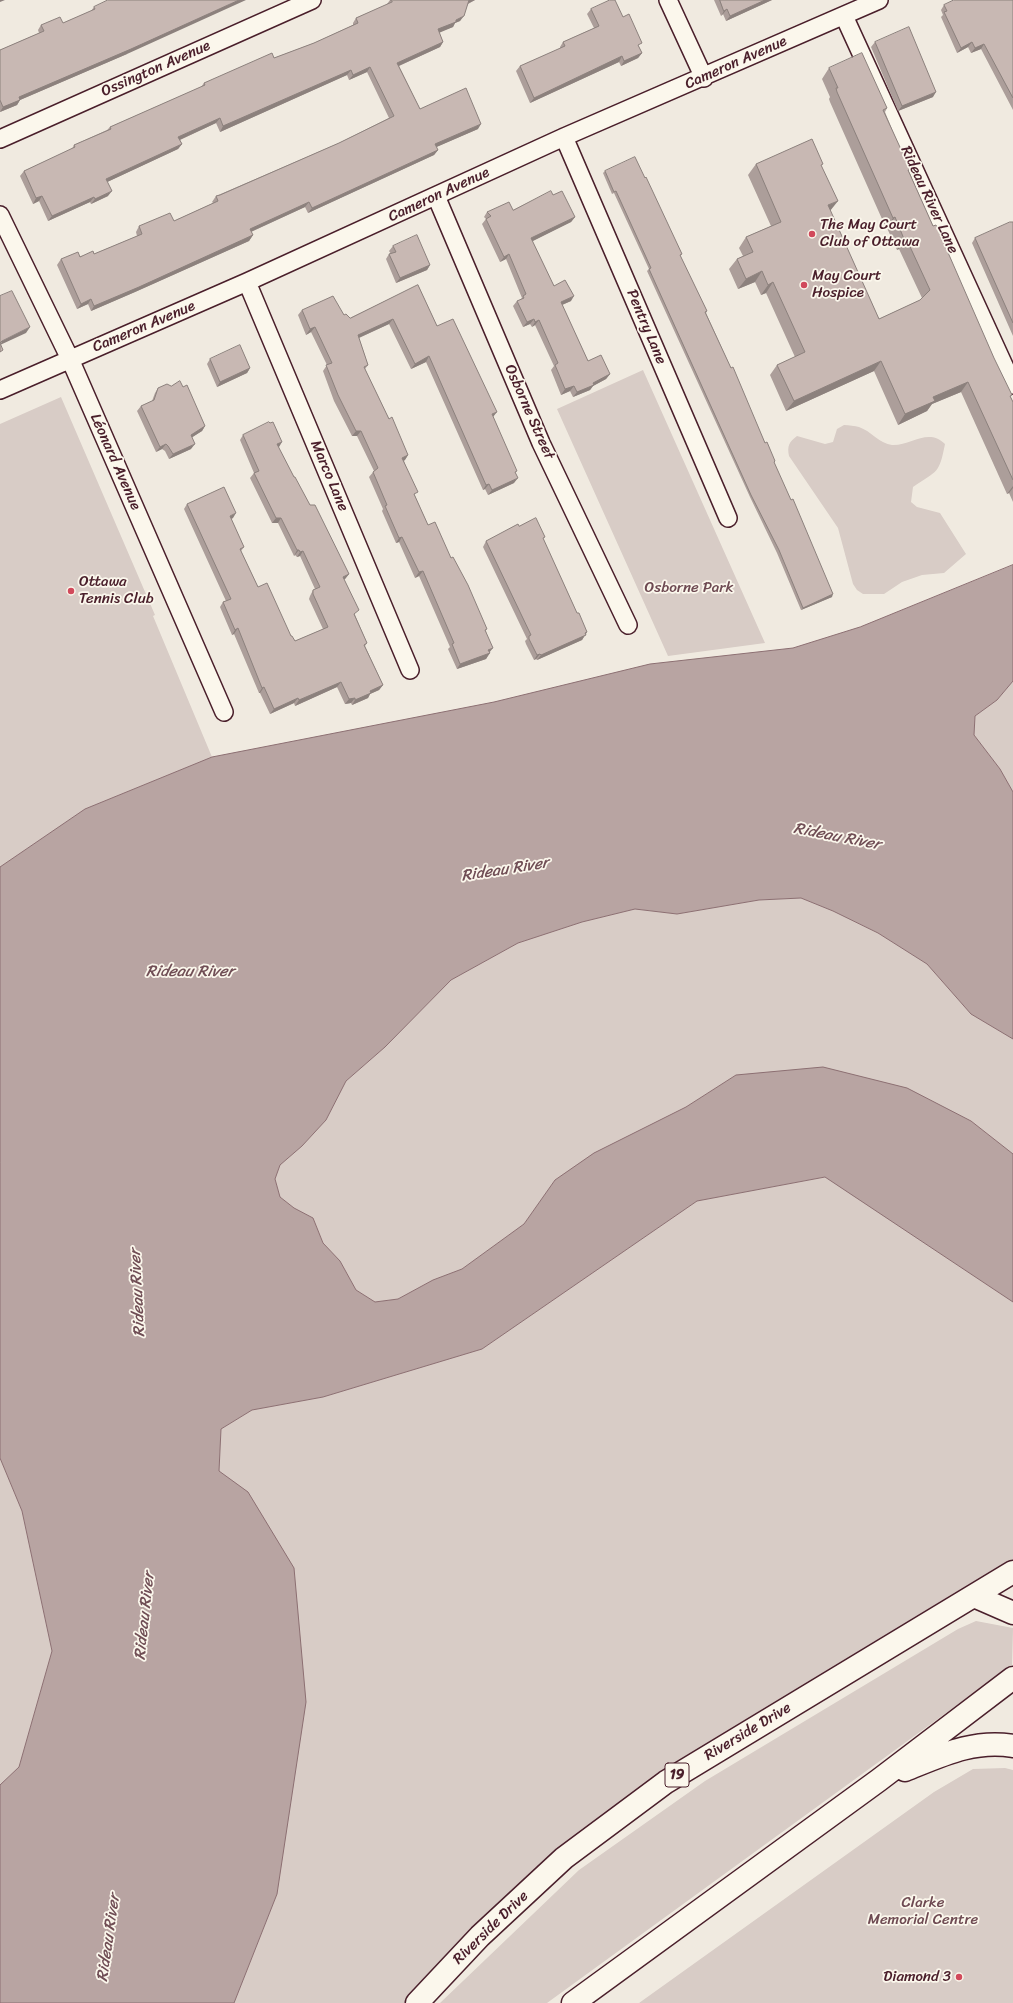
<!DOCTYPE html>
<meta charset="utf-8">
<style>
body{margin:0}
canvas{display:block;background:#f0eae0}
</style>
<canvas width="1013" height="2003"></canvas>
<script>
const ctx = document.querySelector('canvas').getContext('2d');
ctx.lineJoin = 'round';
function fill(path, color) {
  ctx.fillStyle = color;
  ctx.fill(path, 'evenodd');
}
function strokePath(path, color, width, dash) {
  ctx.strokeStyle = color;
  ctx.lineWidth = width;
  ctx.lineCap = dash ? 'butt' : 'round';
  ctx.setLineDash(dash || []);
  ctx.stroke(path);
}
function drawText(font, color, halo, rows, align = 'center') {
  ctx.font = font + ' Sriracha,sans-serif';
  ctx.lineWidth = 3.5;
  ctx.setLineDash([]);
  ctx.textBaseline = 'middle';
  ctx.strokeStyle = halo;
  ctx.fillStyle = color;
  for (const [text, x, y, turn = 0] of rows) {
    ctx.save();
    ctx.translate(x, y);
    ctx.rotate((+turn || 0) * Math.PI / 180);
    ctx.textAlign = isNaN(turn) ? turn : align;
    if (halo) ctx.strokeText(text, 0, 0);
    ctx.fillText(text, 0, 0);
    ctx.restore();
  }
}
const green = new Path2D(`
 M 643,370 L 765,643 L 668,656 L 557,409 Z
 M 61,397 L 155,615 L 153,616 L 212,757 L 85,809 L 0,867 L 0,424 Z
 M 844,425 C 849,425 855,426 859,427 C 871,431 880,444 892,445 C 911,446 928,427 945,444 C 939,474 938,470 913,487 L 911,502 L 917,507 L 940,513 L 966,554 L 944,573 L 922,575 L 902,582 L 884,594 L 863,594 L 857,590 L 853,584 L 838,528 L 789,456 C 787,446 789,442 797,436 L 825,444 L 833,442 L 837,429 Z
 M 1013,681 L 1013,792 L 1000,769 L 974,735 L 975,716 L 997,700 Z
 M 801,898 L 833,911 L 878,933 L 927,964 L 971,1014 L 1013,1039 L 1013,1154 L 971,1121 L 736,1075 L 686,1107 L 555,1180 L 524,1224 L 462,1269 L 433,1280 L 398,1299 L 375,1302 L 356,1290 L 340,1261 L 323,1243 L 313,1218 L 294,1208 L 280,1197 L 275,1179 L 280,1165 L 302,1146 L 326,1120 L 346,1081 L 385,1047 L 451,980 L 518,943 L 582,922 L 635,909 L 677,914 L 759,900 Z
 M 826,1177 L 1013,1302 L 1013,1568 L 666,1782 L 417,2003 L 234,2003 L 277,1894 L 219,1471 L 221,1429 L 252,1410 L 323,1397 L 482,1349 L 697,1201 Z
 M 0,1458 L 22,1511 L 52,1651 L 19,1767 L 0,1785 Z
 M 976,1621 L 1013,1628 L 1012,1665 L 547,2003 L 440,2003 L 579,1870 L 705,1781 L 958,1629 Z
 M 1005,1768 L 1013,1770 L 1013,2003 L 639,2003 L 934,1792 L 973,1769 Z`);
const water = new Path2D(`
 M 1013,565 L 1013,681 L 997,700 L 975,716 L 974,735 L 1000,769 L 1013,792 L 1013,1039 L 971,1014 L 927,964 L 878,933 L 833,911 L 801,898 L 759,900 L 677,914 L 635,909 L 582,922 L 518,943 L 451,980 L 385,1047 L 346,1081 L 326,1120 L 302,1146 L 280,1165 L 275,1179 L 280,1197 L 294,1208 L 313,1218 L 323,1243 L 340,1261 L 356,1290 L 375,1302 L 398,1299 L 433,1280 L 462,1269 L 524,1224 L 555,1180 L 594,1153 L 686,1107 L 736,1075 L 823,1067 L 907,1088 L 971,1121 L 1013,1154 L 1013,1302 L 825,1177 L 697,1201 L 482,1349 L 323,1397 L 252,1410 L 221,1429 L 219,1471 L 248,1492 L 294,1568 L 306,1702 L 277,1894 L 234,2003 L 0,2003 L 0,1785 L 19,1767 L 52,1651 L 22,1511 L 0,1458 L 0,867 L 85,809 L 212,757 L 494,702 L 650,664 L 793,648 L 860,627 Z`);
const street = new Path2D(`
 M 668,0 L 704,78
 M 844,16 L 1013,385
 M 564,137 L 728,518
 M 0,139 L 312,0
 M 436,196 L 541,443 L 628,625
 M 0,215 L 70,359 L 224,712
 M 247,282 L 410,670
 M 0,390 L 247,282 L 564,137 L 879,0`);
const primary = new Path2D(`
 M 974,1596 L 1013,1613
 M 905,1770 C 940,1756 974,1739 1013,1746
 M 417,2003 L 480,1936 L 564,1858 L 666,1782 L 1013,1572
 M 573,2003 L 879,1780 L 1013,1678`);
const wall = new Path2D(`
 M 390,0 L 475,0 L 468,4 L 460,21 L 455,23 L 453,27 L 439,32 L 443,42 L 440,47 L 399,66 L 420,109 L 478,129 L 436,147 L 438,150 L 434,155 L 308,213 L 305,207 L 251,232 L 253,235 L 249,241 L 135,292 L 91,311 L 88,304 L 77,309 L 57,265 L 61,259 L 94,254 L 137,236 L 136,232 L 139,226 L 174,221 L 213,203 L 212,202 L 216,196 L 339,143 L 389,118 L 367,72 L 349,80 L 347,75 L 220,132 L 216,123 L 180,140 L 182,144 L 178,149 L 107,182 L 108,196 L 91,204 L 90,202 L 48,221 L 39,201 L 33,204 L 20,176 L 24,171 L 72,149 L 74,145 L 107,130 L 110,127 L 201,87 L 204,83 L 274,58 L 314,43 L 353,25 L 353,23 L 356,18 L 387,5 L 387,4 Z
 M 714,0 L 772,0 L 726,21 L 723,14 L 721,16 Z
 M 1013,0 L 1013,110 L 981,49 L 971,53 L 968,47 L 957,53 L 941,17 L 943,15 L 941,10 L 944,5 Z
 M 94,7 L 127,54 L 20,100 L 17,105 L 0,112 L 0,50 L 39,33 L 38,30 L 41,25 L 63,23 L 91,11 Z
 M 591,9 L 623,17 L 642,53 L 638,58 L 621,66 L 619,62 L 530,103 L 516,71 L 520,66 L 560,49 L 560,47 L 563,42 L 594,28 L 587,14 Z
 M 875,42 L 933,97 L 898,111 L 871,47 Z
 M 829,68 L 887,108 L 885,112 L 909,171 L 925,208 L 1013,402 L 1013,502 L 1009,493 L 1007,494 L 961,392 L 932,404 L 927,411 L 898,425 L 874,371 L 786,411 L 770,375 L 777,365 L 795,357 L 766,293 L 761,295 L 755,282 L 738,289 L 729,269 L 737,259 L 743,256 L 739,248 L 746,237 L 771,226 L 748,175 L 756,164 L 821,166 L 830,211 L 879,319 L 920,300 L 922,298 L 899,249 L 897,250 L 887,228 L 886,228 L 830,102 L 829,99 L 830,97 L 822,79 Z
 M 605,171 L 645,178 L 682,254 L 680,256 L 707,311 L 706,313 L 765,443 L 775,461 L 774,463 L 832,597 L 801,610 L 777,553 L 750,497 L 647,271 L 649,269 L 614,193 L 612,194 L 603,173 Z
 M 553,195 L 575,217 L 571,222 L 532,241 L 554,286 L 571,301 L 562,305 L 588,361 L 610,374 L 606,379 L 593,386 L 590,390 L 573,397 L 570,391 L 561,395 L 551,370 L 554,366 L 535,325 L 532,327 L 530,324 L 523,327 L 513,306 L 517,301 L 520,300 L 522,298 L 506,259 L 500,262 L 482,224 L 486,219 L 484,217 L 487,212 L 513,210 Z
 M 1013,222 L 1013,336 L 972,243 L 975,238 Z
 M 393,246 L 430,265 L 427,270 L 396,283 L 386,259 L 389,254 L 391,254 L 389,251 Z
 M 418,285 L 437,326 L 493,417 L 516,474 L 514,483 L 488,495 L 485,489 L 483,490 L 426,362 L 411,369 L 389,324 L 359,338 L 368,365 L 365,369 L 389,419 L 408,455 L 404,461 L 415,496 L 428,525 L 451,558 L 486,631 L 489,653 L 486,659 L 457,669 L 448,649 L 450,647 L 419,576 L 415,578 L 399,542 L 396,543 L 382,511 L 383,509 L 369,477 L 374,471 L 357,436 L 352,436 L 334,401 L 323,371 L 327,365 L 311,332 L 306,335 L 298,315 L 302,310 L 344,315 L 350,318 Z
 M 210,359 L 250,368 L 247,373 L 217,387 L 207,364 Z
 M 171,386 L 183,387 L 205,426 L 202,431 L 192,437 L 191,449 L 169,459 L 165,451 L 162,449 L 156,452 L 137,411 L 141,406 L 152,401 L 155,393 L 158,388 Z
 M 270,423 L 278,447 L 294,477 L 349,574 L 345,579 L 344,580 L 355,615 L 367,643 L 365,646 L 383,685 L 379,690 L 370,694 L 368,698 L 352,705 L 351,703 L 345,704 L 337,687 L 295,706 L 294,703 L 270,714 L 260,693 L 259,693 L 234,634 L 232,635 L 220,607 L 223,602 L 226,601 L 184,509 L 187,504 L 233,518 L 231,519 L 244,547 L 241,551 L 258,587 L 291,636 L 295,641 L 323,629 L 309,599 L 310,596 L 313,590 L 315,589 L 300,556 L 297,557 L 295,555 L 294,556 L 278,523 L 272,523 L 250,478 L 254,473 L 240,440 L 243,435 Z
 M 519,526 L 543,539 L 577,613 L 587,632 L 582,640 L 537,660 L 536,659 L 534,660 L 526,644 L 525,641 L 527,639 L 483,547 L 486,541 Z`);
const shadedWall = new Path2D(`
 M 0,0 L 5,0 L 0,2 Z
 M 239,0 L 246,0 L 127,54 L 20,100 L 17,105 L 0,112 L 3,107 L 19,97 Z
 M 469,0 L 475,0 L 465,5 Z
 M 765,0 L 772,0 L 726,21 L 730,16 Z
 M 727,9 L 723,14 L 721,16 L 724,11 Z
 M 464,16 L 460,21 L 455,23 L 453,27 L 434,35 L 438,29 Z
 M 443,42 L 440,47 L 394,68 L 397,63 Z
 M 972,42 L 968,47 L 957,53 L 961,48 Z
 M 984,44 L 981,49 L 971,53 L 975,48 Z
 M 642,53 L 638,58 L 621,66 L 624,61 Z
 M 622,56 L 619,62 L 530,103 L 534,98 Z
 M 370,67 L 367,72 L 349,80 L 353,75 Z
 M 351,70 L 347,75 L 220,132 L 223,126 Z
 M 936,92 L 933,97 L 898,111 L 902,106 Z
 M 220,118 L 216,123 L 175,142 L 178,137 Z
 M 481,124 L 478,129 L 432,149 L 435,144 Z
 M 182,144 L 178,149 L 103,184 L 106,179 Z
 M 438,150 L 434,155 L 308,213 L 312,208 Z
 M 112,191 L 108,196 L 91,204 L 95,199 Z
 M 42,196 L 39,201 L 33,204 L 36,198 Z
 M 94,197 L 90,202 L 48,221 L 52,216 Z
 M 838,201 L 830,211 L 828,205 Z
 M 309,202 L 305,207 L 246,234 L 250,229 Z
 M 575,217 L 571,222 L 527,244 L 531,238 Z
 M 895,217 L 887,228 L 886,228 L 893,218 Z
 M 253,235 L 249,241 L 135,292 L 91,311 L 94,306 Z
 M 906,238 L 899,249 L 897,250 L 904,239 Z
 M 509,254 L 506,259 L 500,262 L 504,257 Z
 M 430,265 L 427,270 L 396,283 L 400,278 Z
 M 762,271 L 755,282 L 738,289 L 746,279 Z
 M 773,282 L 766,293 L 761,295 L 768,285 Z
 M 574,296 L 571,301 L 557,307 L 561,302 Z
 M 91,299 L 88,304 L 77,309 L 81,304 Z
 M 393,319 L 389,324 L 354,340 L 358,335 Z
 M 534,319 L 530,324 L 523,327 L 527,322 Z
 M 539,320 L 535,325 L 532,327 L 535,322 Z
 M 30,327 L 26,333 L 0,345 L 2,341 Z
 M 315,327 L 311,332 L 306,335 L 310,329 Z
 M 429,356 L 426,362 L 411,369 L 415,364 Z
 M 881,361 L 874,371 L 786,411 L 794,401 Z
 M 250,368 L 247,373 L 217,387 L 220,382 Z
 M 610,374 L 606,379 L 593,386 L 590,390 L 573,397 L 577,392 L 593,383 Z
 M 968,382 L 961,392 L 932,404 L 927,411 L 898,425 L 905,414 L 933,397 Z
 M 574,386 L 570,391 L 561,395 L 565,389 Z
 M 497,412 L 493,417 L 492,414 Z
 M 205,426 L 202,431 L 188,440 L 191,435 Z
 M 356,431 L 361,431 L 357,436 L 352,436 Z
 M 282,442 L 279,447 L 273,449 L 277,444 Z
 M 166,444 L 162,449 L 156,452 L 160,447 Z
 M 195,444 L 191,449 L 169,459 L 173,454 Z
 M 408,455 L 405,460 L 399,463 L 402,458 Z
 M 518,478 L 514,483 L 488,495 L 492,490 Z
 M 489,484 L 485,489 L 483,490 L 486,485 Z
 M 1013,486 L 1013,488 L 1009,493 L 1007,494 Z
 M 236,513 L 233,518 L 226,521 L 230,516 Z
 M 276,518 L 281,518 L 278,523 L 272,523 Z
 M 402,537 L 399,542 L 396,543 L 399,538 Z
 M 297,550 L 299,550 L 295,555 L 294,556 Z
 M 303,551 L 300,556 L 297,557 L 300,552 Z
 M 423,571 L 419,576 L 415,578 L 419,572 Z
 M 349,574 L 345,579 L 339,582 L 343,577 Z
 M 833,594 L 832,597 L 801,610 L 803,608 Z
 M 238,628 L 234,634 L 232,635 L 235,630 Z
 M 587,632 L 582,640 L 537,660 L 541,655 Z
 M 493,648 L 489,653 L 488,650 Z
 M 490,653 L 486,659 L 457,669 L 460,664 Z
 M 540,654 L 536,659 L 534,660 L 537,655 Z
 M 341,682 L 337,687 L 295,706 L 299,700 Z
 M 383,685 L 379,690 L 370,694 L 368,698 L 352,705 L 355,700 L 370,691 Z
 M 264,687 L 260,693 L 259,693 L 262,688 Z
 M 298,698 L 294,703 L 270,714 L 274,709 Z
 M 355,698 L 351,703 L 345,704 L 349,699 Z`);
const building = new Path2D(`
 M 108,0 L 239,0 L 131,49 L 19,97 L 20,100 L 3,107 L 0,100 L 0,50 L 44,31 L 41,25 L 60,17 L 63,23 L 95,9 L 94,7 Z
 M 391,0 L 469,0 L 464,16 L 456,20 L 456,22 L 438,29 L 443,42 L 397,63 L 420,109 L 466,88 L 481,124 L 435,144 L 438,150 L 312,208 L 309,202 L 250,229 L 253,235 L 139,287 L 94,306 L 91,299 L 81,304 L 61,259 L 78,252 L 80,257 L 93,251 L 94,254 L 142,234 L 139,226 L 170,213 L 174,221 L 218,201 L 216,196 L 220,195 L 339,143 L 394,116 L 370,67 L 353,75 L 351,70 L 223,126 L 220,118 L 178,137 L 182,144 L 106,179 L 112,191 L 95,199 L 94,197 L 52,216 L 42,196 L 36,198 L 24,171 L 75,147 L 74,145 L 111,129 L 110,127 L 205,85 L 204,83 L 272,53 L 274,58 L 314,43 L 358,23 L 356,18 L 392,2 Z
 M 610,0 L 615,0 L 623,17 L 629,14 L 642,43 L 638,45 L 642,53 L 624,61 L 622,56 L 534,98 L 520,66 L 565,46 L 563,42 L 599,26 L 591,9 Z
 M 720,0 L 765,0 L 730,16 L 727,9 L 724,11 Z
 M 954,0 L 1013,0 L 1013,98 L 984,44 L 975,48 L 972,42 L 961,48 L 944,12 L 947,11 L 944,5 Z
 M 909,27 L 936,92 L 902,106 L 875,42 Z
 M 862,53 L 887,108 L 883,110 L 910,169 L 908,170 L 925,208 L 933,226 L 936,225 L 994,358 L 1012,395 L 1010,396 L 1013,402 L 1013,480 L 968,382 L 933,397 L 935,401 L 905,414 L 881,361 L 794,401 L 777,365 L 805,352 L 773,282 L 768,285 L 762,271 L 746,279 L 737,259 L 753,252 L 746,237 L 781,222 L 756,164 L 812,139 L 823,164 L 821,165 L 838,201 L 828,205 L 879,319 L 920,300 L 930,290 L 906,238 L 904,239 L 895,217 L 893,218 L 837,92 L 836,88 L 838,88 L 829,68 Z
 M 635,157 L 645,178 L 646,177 L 682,254 L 680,255 L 707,311 L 705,312 L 731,368 L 733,367 L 765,443 L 767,442 L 775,461 L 774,462 L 791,500 L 793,499 L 833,594 L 803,608 L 779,550 L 751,495 L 649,269 L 651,268 L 616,191 L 614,192 L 605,171 Z
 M 551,191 L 553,195 L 562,191 L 575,217 L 531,238 L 554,286 L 565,280 L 574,296 L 561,302 L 588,361 L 601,355 L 610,374 L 593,383 L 594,385 L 577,392 L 574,386 L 565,389 L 555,365 L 558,363 L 539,320 L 535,322 L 534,319 L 527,322 L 517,301 L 524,298 L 523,296 L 526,294 L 509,254 L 504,257 L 486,219 L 491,216 L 487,212 L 509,202 L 513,210 Z
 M 1010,222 L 1013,222 L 1013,323 L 975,238 Z
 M 417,235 L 430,265 L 400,278 L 389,254 L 396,252 L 393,246 Z
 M 418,285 L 437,326 L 453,319 L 497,412 L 492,414 L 517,471 L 515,472 L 518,478 L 492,490 L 489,484 L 486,485 L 429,356 L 415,364 L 393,319 L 358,335 L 368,365 L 364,367 L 389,419 L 392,417 L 408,455 L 402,458 L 418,492 L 414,494 L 428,525 L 435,522 L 451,558 L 453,557 L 468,585 L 487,629 L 485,630 L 493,648 L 488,650 L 490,653 L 460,664 L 452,644 L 454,643 L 423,571 L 419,572 L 402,537 L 399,538 L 385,506 L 387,505 L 373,472 L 378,468 L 361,431 L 356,431 L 338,395 L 326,365 L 332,363 L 315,327 L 310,329 L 302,310 L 333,296 L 344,315 L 346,314 L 350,318 Z
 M 12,291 L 30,327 L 2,341 L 0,343 L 3,350 L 0,352 L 0,296 Z
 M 240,345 L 250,368 L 220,382 L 210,359 Z
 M 180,381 L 183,387 L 187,385 L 205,426 L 191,435 L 195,444 L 173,454 L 168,446 L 166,444 L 160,447 L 141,406 L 154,400 L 158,388 L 167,384 L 171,386 Z
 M 269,422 L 270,423 L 273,422 L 282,442 L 277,444 L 294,477 L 295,477 L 310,505 L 315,505 L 349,574 L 343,577 L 359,610 L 354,614 L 367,643 L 364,645 L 383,685 L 370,691 L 371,693 L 355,700 L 355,698 L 349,699 L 341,682 L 299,700 L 298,698 L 274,709 L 264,687 L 262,688 L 238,628 L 235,630 L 223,602 L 231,599 L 187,504 L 224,487 L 236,513 L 230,516 L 244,547 L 240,549 L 258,587 L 267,583 L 291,636 L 292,636 L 295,641 L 328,627 L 313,594 L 313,590 L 320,587 L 303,551 L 300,552 L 299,550 L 297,550 L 281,518 L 276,518 L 254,473 L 259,471 L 243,435 Z
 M 536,518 L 545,537 L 543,538 L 577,613 L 579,613 L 587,632 L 585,633 L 586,635 L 541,655 L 540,654 L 537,655 L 529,639 L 529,636 L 531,635 L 486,541 L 518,524 L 519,526 Z`);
const markers = [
 [812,234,4,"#d1495b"],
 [804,285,4,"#d1495b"],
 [71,591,4,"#d1495b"],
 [959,1977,4,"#d1495b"]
];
const shields = [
 [677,1775,24]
];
const shieldNames = [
 ["19",677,1775]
];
const streetNames = [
 ["Cameron Avenue",736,63,-24],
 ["Ossington Avenue",156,69,-24],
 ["Cameron Avenue",439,195,-25],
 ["Rideau River Lane",929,200,65],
 ["Cameron Avenue",144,327,-23],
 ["Pentry Lane",646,327,67],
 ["Osborne Street",529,412,66],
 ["Léonard Avenue",115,462,66],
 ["Marco Lane",329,476,67],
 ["Riverside Drive",748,1732,-31],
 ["Riverside Drive",491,1928,-44]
];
const poiNames = [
 ["The May Court",820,225],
 ["Club of Ottawa",820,242],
 ["May Court",812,276],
 ["Hospice",812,293],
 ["Ottawa",79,582],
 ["Tennis Club",79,599],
 ["Diamond 3",951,1977,"right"]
];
const parkNames = [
 ["Osborne Park",689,588],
 ["Clarke",923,1903],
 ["Memorial Centre",923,1920]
];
const waterNames = [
 ["Rideau River",837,837,11],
 ["Rideau River",505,870,-9],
 ["Rideau River",190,972],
 ["Rideau River",138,1293,-93],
 ["Rideau River",145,1616,-84],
 ["Rideau River",109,1938,-82]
];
fill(green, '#d8ccc6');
fill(water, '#b8a4a2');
strokePath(water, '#8c6f72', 1);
strokePath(street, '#4a1f2b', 20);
strokePath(primary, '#4a1f2b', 25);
strokePath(street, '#fbf7ec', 17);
strokePath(primary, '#fbf7ec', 22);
fill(wall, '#ac9e9a');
fill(shadedWall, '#8c817d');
fill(building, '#c8b8b3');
strokePath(building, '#8c817d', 1);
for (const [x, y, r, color] of markers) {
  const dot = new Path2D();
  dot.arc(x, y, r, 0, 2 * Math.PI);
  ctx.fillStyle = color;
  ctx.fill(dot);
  strokePath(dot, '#fbf7ec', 1.5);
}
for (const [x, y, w] of shields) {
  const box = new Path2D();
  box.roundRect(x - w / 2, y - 12, w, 24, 3);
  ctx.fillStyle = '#fbf7ec';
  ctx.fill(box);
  strokePath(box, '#4a1f2b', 1);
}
drawText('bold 14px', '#4a1f2b', null, shieldNames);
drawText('15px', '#4a1f2b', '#fbf7ec', streetNames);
drawText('15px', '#4a1f2b', '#fbf7ec', poiNames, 'left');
drawText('15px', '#6e4a52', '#fbf7ec', parkNames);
drawText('italic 16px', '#704e55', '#fbf7ec', waterNames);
</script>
